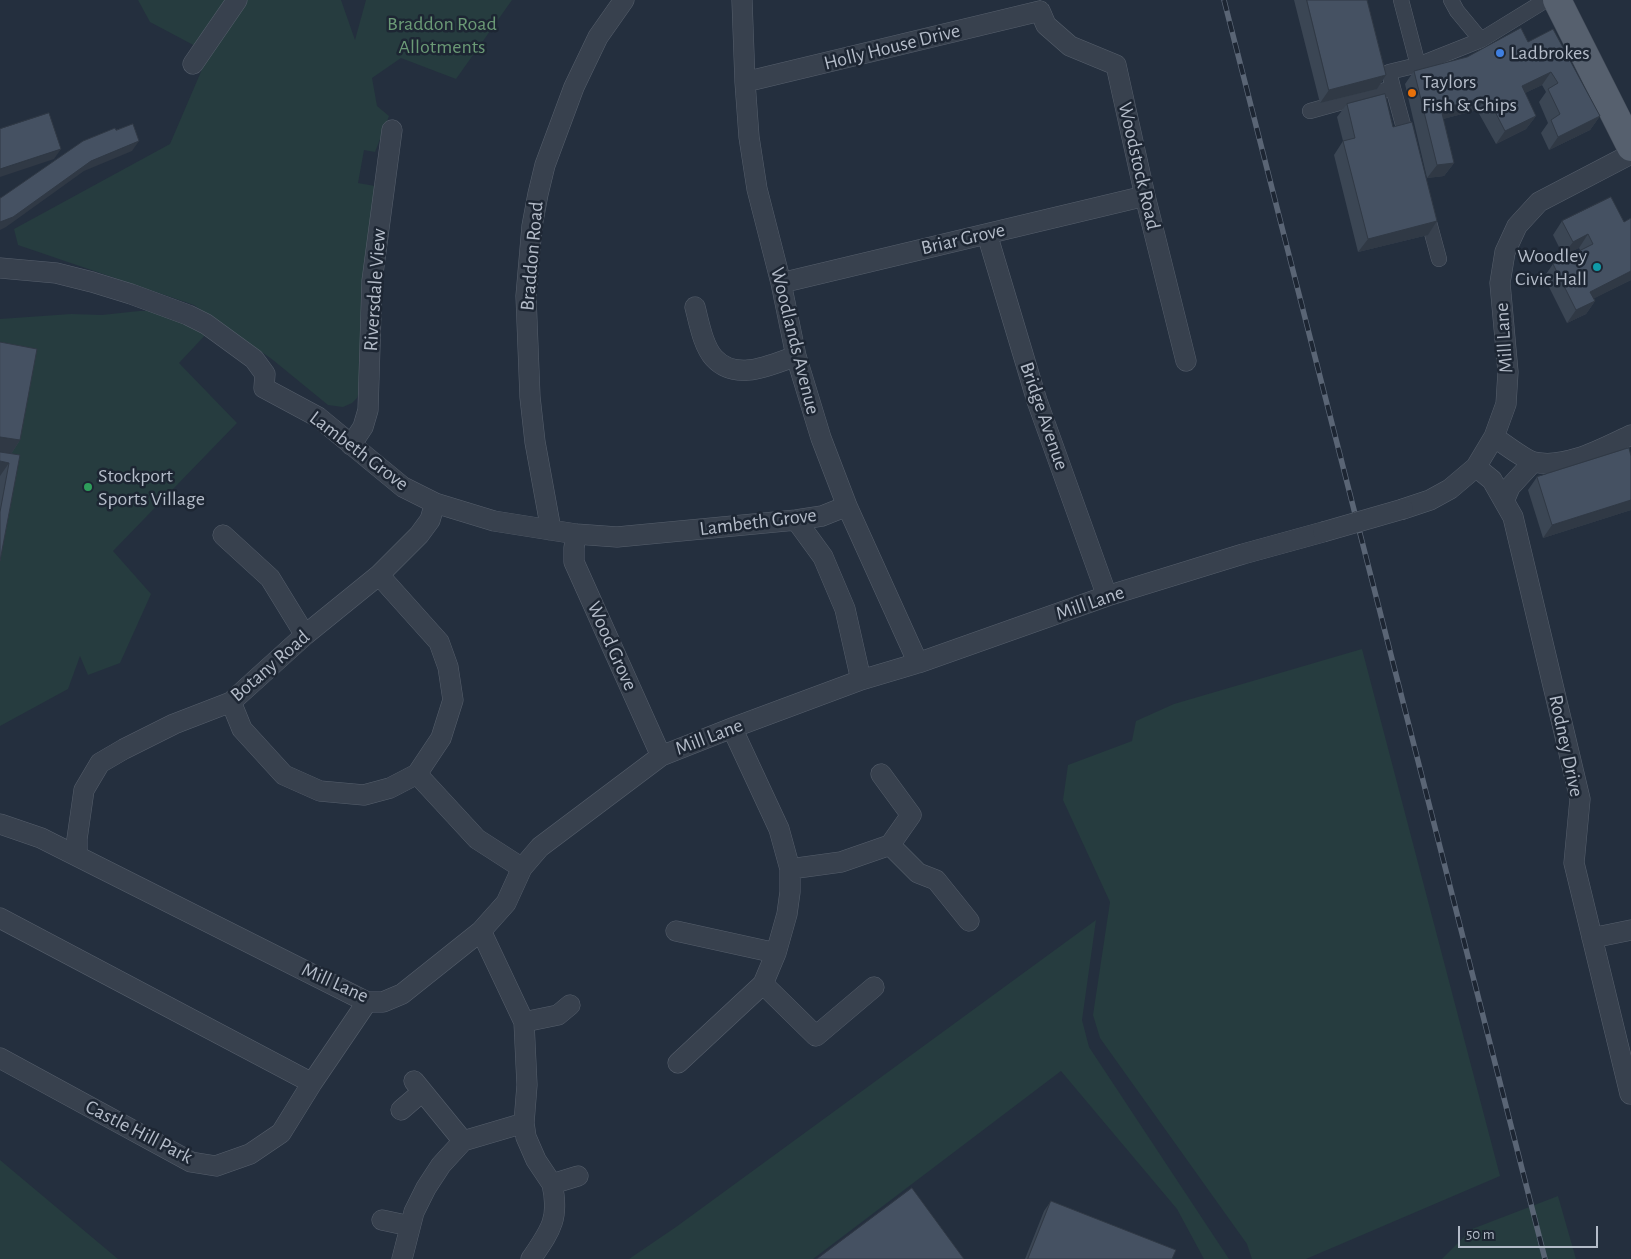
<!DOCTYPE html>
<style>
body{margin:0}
#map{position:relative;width:1631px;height:1259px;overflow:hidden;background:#242f3e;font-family:"Alegreya Sans",sans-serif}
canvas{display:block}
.scale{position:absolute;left:1458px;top:1226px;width:140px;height:22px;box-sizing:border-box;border:2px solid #b4bcc9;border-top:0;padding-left:6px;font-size:15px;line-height:18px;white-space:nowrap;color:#b4bcc9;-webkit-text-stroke:4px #1d2633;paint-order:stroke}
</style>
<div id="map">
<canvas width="1631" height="1259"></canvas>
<div class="scale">50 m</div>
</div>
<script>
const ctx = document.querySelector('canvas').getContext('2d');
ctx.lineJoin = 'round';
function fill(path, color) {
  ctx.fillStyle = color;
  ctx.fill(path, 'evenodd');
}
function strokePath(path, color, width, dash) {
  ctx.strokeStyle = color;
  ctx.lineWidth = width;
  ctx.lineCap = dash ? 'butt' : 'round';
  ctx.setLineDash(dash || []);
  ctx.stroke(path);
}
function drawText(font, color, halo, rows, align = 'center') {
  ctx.font = font + ' "Alegreya Sans",sans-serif';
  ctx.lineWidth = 5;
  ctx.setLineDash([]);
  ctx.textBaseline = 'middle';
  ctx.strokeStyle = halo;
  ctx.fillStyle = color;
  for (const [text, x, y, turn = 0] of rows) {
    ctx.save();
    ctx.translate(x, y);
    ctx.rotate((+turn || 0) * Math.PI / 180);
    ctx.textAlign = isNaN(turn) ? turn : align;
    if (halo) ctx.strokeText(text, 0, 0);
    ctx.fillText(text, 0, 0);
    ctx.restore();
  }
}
const green = new Path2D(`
 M 138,0 L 231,0 L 199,48 L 150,22 Z
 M 245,0 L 341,0 L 355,40 L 366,0 L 512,0 L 456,79 L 401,58 L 372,78 L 377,106 L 389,116 L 375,152 L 364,150 L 358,183 L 375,186 L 360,390 L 357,398 L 352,403 L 343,407 L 328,405 L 273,360 L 194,305 L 18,245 L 14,229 L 170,144 L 209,53 Z
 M 139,311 L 155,311 L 209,331 L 179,363 L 237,423 L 113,551 L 151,594 L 120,663 L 88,675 L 80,656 L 68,689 L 0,726 L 0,319 L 71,314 L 102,315 Z
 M 1362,649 L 1500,1176 L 1306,1259 L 1252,1259 L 1247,1244 L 1100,1038 L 1093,1015 L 1110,902 L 1063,800 L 1068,765 L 1132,741 L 1136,721 L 1174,704 Z
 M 1096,920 L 1082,1020 L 1089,1047 L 1229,1259 L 1204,1259 L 1177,1209 L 1061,1071 L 813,1259 L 629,1259 L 676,1227 Z
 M 0,1160 L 118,1259 L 0,1259 Z
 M 1558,1196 L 1576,1259 L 1442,1259 L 1472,1229 Z`);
const pedestrian = new Path2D(`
 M 1401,0 L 1418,65
 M 1451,0 L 1457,11 L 1481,40
 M 1393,88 L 1389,72 L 1418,65 L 1481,40 L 1546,0
 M 1310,111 L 1393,88 L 1408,143
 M 1426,211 L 1439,259`);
const minor = new Path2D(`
 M 742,0 L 745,82 L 749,137 L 757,189 L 781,283 L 796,356 L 821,438 L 847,506 L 918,663
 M 1040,11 L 1046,25 L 1070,46 L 1116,65 L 1145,196 L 1186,361
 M 193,64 L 237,0
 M 745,82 L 1040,11
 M 987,234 L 1037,401 L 1107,596
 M 0,268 L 56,273 L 92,282 L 131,294 L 188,315 L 206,324 L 254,359 L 265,374 L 264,388 L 318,417 L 403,487 L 435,503 L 494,521 L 576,534 L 617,537 L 796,520 L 822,516 L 847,506
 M 781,283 L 1145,196
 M 695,307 C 699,322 703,346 714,358 C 736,382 770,365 796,356
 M 1494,437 C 1503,443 1525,460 1534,462 C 1566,469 1603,448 1631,435
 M 351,445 L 363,427 L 368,410 L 372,281 L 392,130
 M 1476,467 L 1492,480 L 1513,517 L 1580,799 L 1574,863 L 1630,1094
 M 1504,501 L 1510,487 L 1533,462
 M 1403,509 L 1430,500 L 1450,489 L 1476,467 L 1494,437 L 1506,404 L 1508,372 L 1500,283 L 1505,252 L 1517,226 L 1539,202 L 1631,154
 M 796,520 L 823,557 L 845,609 L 861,680
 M 551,530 L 535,442 L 530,397 L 526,296 L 532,226 L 538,194 L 545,165 L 574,87 L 598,37 L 624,0
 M 576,534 L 574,548 L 574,562 L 661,756
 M 223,535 L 270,578 L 305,635
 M 231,702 L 242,729 L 284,775 L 320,791 L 364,795 L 390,788 L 417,774 L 441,738 L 453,700 L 448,667 L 439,642 L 379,575
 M 417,774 L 477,839 L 522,868
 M 881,774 L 911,815 L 890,845
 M 0,824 L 41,838 L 367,1002 L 383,1002 L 402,994 L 481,931 L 506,903 L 522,868 L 540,847 L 661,756 L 732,728 L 861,680 L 918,663 L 1107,596 L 1243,554 L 1323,532
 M 77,856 L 77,839 L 84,790 L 100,763 L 124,749 L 174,724 L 231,702 L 305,635 L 379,575 L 419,535 L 430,520 L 435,503
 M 790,869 L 841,862 L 890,845 L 918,873 L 936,880 L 969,921
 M 0,918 L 312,1083
 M 481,931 L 524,1022 L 527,1085 L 524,1123 L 526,1137 L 536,1160 L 552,1184 L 578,1176
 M 676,931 L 776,953
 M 1592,938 L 1631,930
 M 763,984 L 816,1036 L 874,987
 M 524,1022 L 558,1015 L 570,1005
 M 0,1058 L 191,1162 L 216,1166 L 250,1154 L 281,1133 L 312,1083 L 367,1002
 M 678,1063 L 763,984 L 776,953 L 787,914 L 790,892 L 790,869 L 779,829 L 732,728
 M 414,1081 L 463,1141
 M 401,1110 L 422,1092
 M 382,1220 L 410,1226
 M 402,1259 L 414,1212 L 426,1188 L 441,1165 L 463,1141 L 524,1123
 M 531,1259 C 550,1231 560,1219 552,1184`);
const primary = new Path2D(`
 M 1557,0 L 1631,147`);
const rail = new Path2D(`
 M 1224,0 L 1545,1259`);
const minorBridge = new Path2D(`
 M 1323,532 L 1403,509`);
const wall = new Path2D(`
 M 1294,0 L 1367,0 L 1386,75 L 1377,89 L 1320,103 Z
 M 1528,42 L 1600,116 L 1590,130 L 1549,150 L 1541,133 L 1548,123 L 1539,102 L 1546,92 L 1542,85 L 1525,93 L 1536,116 L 1526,129 L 1496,144 L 1477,110 L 1443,119 L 1454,163 L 1444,176 L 1427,178 L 1405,84 L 1414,71 Z
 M 1347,104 L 1393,127 L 1437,221 L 1428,235 L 1358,252 L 1334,155 L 1343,141 L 1337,117 Z
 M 1631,218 L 1631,280 L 1594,298 L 1595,301 L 1586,314 L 1567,323 L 1544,277 L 1553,264 L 1580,250 L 1579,248 L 1563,255 L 1553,235 L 1562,221 L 1624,222 Z
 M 20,440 L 11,454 L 0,561 L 0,452 Z
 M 1631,456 L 1631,510 L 1543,538 L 1528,490 L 1537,477 Z
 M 1051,1201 L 1172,1259 L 1025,1259 L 1044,1211 Z`);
const shadedWall = new Path2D(`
 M 1551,72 L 1542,85 L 1512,99 L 1522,86 Z
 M 1386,75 L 1377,89 L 1320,103 L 1329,90 Z
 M 1487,96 L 1477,110 L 1432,122 L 1441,109 Z
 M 1536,116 L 1526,129 L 1496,144 L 1505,131 Z
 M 1600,116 L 1590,130 L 1549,150 L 1558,137 Z
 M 139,141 L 132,151 L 84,171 L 6,227 L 0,230 L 0,222 L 91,161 Z
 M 61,149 L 54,159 L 0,177 L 0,169 Z
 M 1454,163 L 1444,176 L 1427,178 L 1437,165 Z
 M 1437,221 L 1428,235 L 1358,252 L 1368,239 Z
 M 1588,234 L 1579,248 L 1563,255 L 1573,242 Z
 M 1631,271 L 1631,280 L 1581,305 L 1590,292 Z
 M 1595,301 L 1586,314 L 1567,323 L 1576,310 Z
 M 0,437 L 20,440 L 11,454 L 0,452 Z
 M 0,461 L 9,463 L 0,476 Z
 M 1631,500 L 1631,510 L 1543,538 L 1552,525 Z`);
const building = new Path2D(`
 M 1307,0 L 1367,0 L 1386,75 L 1329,90 Z
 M 1521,28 L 1528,42 L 1553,29 L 1600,116 L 1558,137 L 1551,120 L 1560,114 L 1548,89 L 1558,83 L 1551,72 L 1522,86 L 1536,116 L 1505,131 L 1487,96 L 1441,109 L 1454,163 L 1437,165 L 1414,71 L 1467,57 Z
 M 1385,94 L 1393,127 L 1412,122 L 1437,221 L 1368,239 L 1343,141 L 1355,138 L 1347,104 Z
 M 49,113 L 61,149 L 0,169 L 0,129 Z
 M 133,124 L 139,141 L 91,161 L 13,217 L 0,222 L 0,198 L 2,197 L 83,141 L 115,128 L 116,130 Z
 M 1611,197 L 1624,222 L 1631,218 L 1631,271 L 1590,292 L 1595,301 L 1576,310 L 1553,264 L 1593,244 L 1588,234 L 1573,242 L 1562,221 Z
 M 0,342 L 37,349 L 20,440 L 0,437 Z
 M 1629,448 L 1631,456 L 1631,500 L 1552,525 L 1537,477 Z
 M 0,452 L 20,455 L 0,561 L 0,512 L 9,463 L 0,461 Z
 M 912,1188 L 964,1259 L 817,1259 Z
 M 1051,1201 L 1176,1250 L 1172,1259 L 1028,1259 Z`);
const markers = [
 [1500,53,5,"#3f7fe0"],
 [1412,93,5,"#e8710a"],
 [1597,267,5,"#0f9aa8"],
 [88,487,5,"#2e9e5b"]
];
const parkNames = [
 ["Braddon Road",442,24],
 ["Allotments",442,47]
];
const streetNames = [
 ["Holly House Drive",892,47,-14],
 ["Woodstock Road",1139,166,77],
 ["Briar Grove",963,239,-13],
 ["Braddon Road",532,256,-85],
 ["Riversdale View",375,290,-86],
 ["Mill Lane",1504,338,-94],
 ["Woodlands Avenue",795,341,76],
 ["Bridge Avenue",1044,416,71],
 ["Lambeth Grove",359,451,37],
 ["Lambeth Grove",758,522,-7],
 ["Mill Lane",1090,603,-19],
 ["Wood Grove",612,646,66],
 ["Botany Road",270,666,-41],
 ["Mill Lane",709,737,-21],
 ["Rodney Drive",1566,746,78],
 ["Mill Lane",335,983,24],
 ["Castle Hill Park",139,1132,27]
];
const poiNames = [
 ["Ladbrokes",1510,53],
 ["Taylors",1422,82],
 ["Fish & Chips",1422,105],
 ["Woodley",1587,256,"right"],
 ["Civic Hall",1587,279,"right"],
 ["Stockport",98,476],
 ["Sports Village",98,499]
];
fill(green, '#263c3f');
strokePath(pedestrian, '#565f6c', 16);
strokePath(minor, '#565f6c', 21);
strokePath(primary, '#414a57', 29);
strokePath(pedestrian, '#38414e', 15);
strokePath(minor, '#38414e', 20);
strokePath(primary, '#56606e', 28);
strokePath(rail, '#5a6575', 5.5);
strokePath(rail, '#1d2633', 4, [11]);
strokePath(minorBridge, '#565f6c', 21, []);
strokePath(minorBridge, '#38414e', 20);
fill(wall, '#3b4654');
fill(shadedWall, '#303945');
fill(building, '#455162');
strokePath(building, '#303945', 1);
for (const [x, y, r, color] of markers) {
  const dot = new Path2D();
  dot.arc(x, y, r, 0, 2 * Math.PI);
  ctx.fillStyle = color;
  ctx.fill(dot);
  strokePath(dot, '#1d2633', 2);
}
drawText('20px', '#6b9a76', '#1d2633', parkNames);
drawText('20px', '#b4bcc9', '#1d2633', streetNames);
drawText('20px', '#b4bcc9', '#1d2633', poiNames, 'left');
</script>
